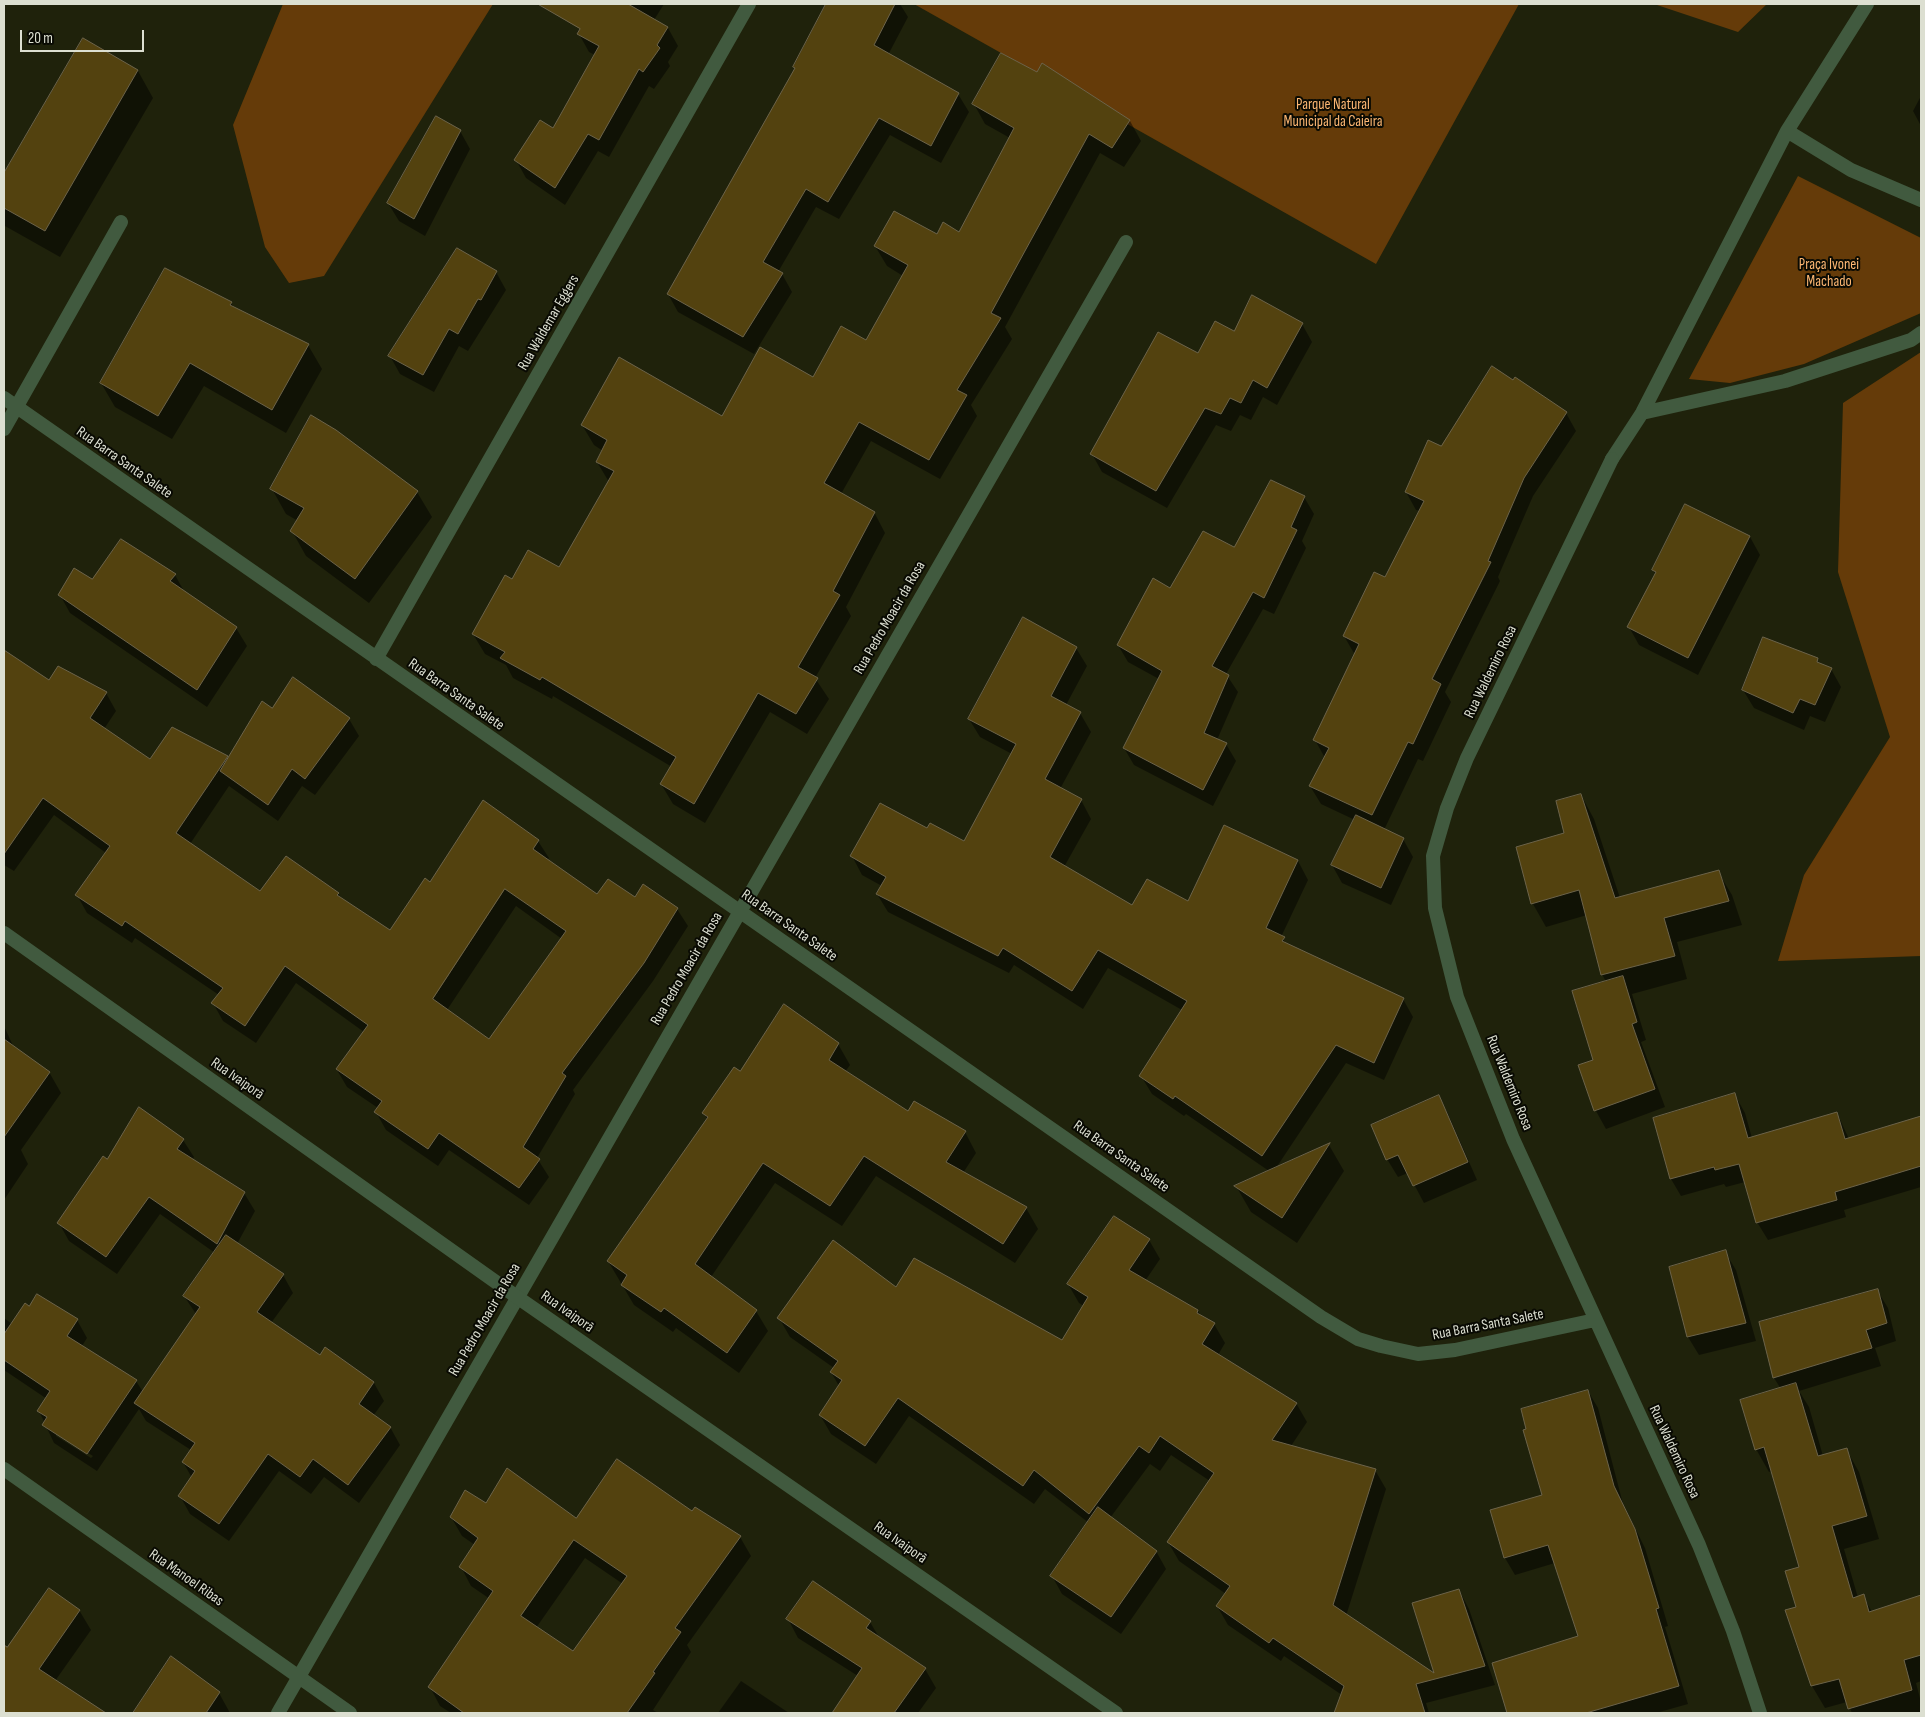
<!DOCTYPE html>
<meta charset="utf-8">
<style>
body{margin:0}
#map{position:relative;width:1925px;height:1717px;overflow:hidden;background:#1f220b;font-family:"Sofia Sans Condensed",sans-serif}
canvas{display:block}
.frame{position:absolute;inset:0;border:5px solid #dcdfd1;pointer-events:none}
.scale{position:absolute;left:20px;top:30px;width:124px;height:22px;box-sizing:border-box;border:2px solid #dcdfd1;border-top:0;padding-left:6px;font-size:15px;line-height:18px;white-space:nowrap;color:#dcdfd1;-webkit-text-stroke:4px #090a03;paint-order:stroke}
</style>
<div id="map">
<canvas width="1925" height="1717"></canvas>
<div class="frame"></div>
<div class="scale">20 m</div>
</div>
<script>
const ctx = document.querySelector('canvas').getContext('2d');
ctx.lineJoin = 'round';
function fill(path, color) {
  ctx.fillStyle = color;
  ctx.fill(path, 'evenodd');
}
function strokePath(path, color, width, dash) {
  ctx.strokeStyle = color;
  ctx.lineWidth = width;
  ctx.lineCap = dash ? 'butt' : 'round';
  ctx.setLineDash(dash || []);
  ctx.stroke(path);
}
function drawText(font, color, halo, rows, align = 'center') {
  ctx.font = font + ' "Sofia Sans Condensed",sans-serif';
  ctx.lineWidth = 4;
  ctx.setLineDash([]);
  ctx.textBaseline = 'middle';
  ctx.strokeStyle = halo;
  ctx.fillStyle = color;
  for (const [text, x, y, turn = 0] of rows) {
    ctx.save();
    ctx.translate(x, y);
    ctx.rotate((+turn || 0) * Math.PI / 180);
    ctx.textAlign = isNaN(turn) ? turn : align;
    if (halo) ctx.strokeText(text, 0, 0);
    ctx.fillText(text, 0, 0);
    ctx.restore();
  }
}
const green = new Path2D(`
 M 283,4 L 493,4 L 324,276 L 289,283 L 265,247 L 233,125 Z
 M 914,4 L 1519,4 L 1376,264 Z
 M 1654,4 L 1767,4 L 1738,32 Z
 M 1798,176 L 1921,238 L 1921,313 L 1804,364 L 1730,383 L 1689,379 Z
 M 1921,352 L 1921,956 L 1778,961 L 1804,875 L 1890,737 L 1838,572 L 1843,403 Z`);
const shadow = new Path2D(`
 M 595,4 L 664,4 L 654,20 L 668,28 L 678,46 L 668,62 L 670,66 L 654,89 L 649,86 L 609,157 L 598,151 L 565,205 L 526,178 L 516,160 L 553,130 L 595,55 L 589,52 L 579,34 Z
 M 828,4 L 900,4 L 908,17 L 888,55 L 958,94 L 969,112 L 941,163 L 890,135 L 839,219 L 816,207 L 778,272 L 782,274 L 792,292 L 754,354 L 678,312 L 668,294 L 796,69 L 794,67 Z
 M 83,40 L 138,71 L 153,98 L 60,257 L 5,226 L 4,175 Z
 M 1043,65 L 1130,121 L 1141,141 L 1124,167 L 1100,153 L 1005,327 L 1012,339 L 971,405 L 977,416 L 940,479 L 871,441 L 841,494 L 874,512 L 885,533 L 846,607 L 851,616 L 815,678 L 829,699 L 807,734 L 770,712 L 705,823 L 673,804 L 661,784 L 672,767 L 553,696 L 552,699 L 513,678 L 506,665 L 485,654 L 473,634 L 513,580 L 560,568 L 609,482 L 597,462 L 603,451 L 594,445 L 582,425 L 723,417 L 814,379 L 866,342 L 903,276 L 887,266 L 875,246 L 960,233 L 1010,138 L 985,124 L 974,104 L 1038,74 Z
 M 1921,96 L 1921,126 L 1913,111 Z
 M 460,131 L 470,149 L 425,236 L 399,221 L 388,203 Z
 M 496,272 L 506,290 L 468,351 L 459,346 L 434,392 L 400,374 L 390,356 Z
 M 231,303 L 235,309 L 308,345 L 322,369 L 286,433 L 204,386 L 172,439 L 115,407 L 101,383 Z
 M 1302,324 L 1312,342 L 1277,405 L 1263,397 L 1251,420 L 1240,415 L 1231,431 L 1216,425 L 1167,508 L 1102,472 L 1092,454 L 1198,355 Z
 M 1566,413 L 1576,431 L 1533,496 L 1498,577 L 1500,581 L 1445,692 L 1451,702 L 1423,761 L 1418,759 L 1384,830 L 1403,839 L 1413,857 L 1391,905 L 1342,883 L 1332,865 L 1355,820 L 1321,804 L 1310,786 L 1325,758 L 1315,740 L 1355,655 L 1344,636 L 1385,579 L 1420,511 L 1416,510 L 1406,492 L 1442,448 Z
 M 1272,481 L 1304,497 L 1314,514 L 1302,541 L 1306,548 L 1274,614 L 1263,609 L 1226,674 L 1238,692 L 1217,740 L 1226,744 L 1236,761 L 1213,806 L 1134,765 L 1124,748 L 1159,679 L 1128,662 L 1118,645 L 1171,589 L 1234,548 Z
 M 272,489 L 417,492 L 432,517 L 369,603 L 306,556 L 292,531 L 298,521 L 286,514 Z
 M 1750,537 L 1760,555 L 1698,675 L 1639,645 L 1629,627 L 1656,575 L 1653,570 Z
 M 175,575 L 185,593 L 236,628 L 247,646 L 207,707 L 70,613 L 60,595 L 92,580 Z
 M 1023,619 L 1076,648 L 1087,666 L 1066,705 L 1080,713 L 1091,732 L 1060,789 L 1081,800 L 1091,819 L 1064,867 L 1132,907 L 1189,903 L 1225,827 L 1298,861 L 1308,880 L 1281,937 L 1288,946 L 1403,999 L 1413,1017 L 1384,1080 L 1346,1063 L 1276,1168 L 1329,1145 L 1344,1171 L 1297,1243 L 1251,1212 L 1236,1186 L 1269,1171 L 1186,1114 L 1184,1116 L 1152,1094 L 1141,1076 L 1182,1010 L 1108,968 L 1083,1009 L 1014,965 L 1009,973 L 888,912 L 877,894 L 882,886 L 862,875 L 852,856 L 927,830 L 964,843 L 1012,754 L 980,737 L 969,719 Z
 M 4,652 L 50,681 L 106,693 L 116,711 L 104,729 L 150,761 L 227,757 L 228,760 L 272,710 L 349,719 L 359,736 L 315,795 L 302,786 L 278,821 L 229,786 L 190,844 L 261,892 L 338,893 L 342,900 L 390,931 L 431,884 L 538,841 L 549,858 L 547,861 L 597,896 L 636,898 L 677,909 L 688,926 L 653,981 L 573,1090 L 575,1094 L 537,1158 L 549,1177 L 529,1205 L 449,1150 L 438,1166 L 386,1130 L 376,1112 L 378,1108 L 347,1087 L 337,1070 L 364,1032 L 296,983 L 256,1043 L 223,1021 L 213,1003 L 219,995 L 135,938 L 132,943 L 87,913 L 77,895 L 106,853 L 54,815 L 14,871 L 4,865 ZM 516,906 L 562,939 L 489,1040 L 447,1010 Z
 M 1817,659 L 1820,665 L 1831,669 L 1841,687 L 1825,722 L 1810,716 L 1804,730 L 1754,708 L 1743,690 Z
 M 1581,795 L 1594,819 L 1620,898 L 1718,872 L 1732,895 L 1742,925 L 1677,942 L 1687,979 L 1632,994 L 1646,1040 L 1641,1042 L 1665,1107 L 1606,1129 L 1596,1111 L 1579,1066 L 1594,1060 L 1606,982 L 1602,974 L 1587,915 L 1546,927 L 1533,904 L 1517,848 L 1566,834 Z
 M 4,1026 L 14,1048 L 49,1072 L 61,1093 L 21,1150 L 28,1164 L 4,1200 Z
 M 838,1044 L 850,1065 L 845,1072 L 908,1113 L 965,1132 L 976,1153 L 963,1173 L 1026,1208 L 1038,1229 L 1015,1263 L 876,1176 L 842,1226 L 775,1183 L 711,1277 L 756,1311 L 768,1331 L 739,1373 L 676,1328 L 673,1332 L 634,1305 L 608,1261 L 707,1119 L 704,1113 L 740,1073 Z
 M 1735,1095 L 1745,1113 L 1752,1138 L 1837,1113 L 1849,1139 L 1916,1119 L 1921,1128 L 1921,1187 L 1844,1210 L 1846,1217 L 1768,1240 L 1757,1222 L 1745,1182 L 1726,1187 L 1724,1184 L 1681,1196 L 1671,1179 Z
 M 1438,1096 L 1448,1114 L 1477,1180 L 1424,1203 L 1408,1173 L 1398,1177 L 1387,1159 Z
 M 183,1140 L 194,1157 L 192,1160 L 244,1193 L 255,1211 L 237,1244 L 283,1275 L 293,1293 L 271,1323 L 320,1356 L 325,1349 L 374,1383 L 384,1401 L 373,1416 L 390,1427 L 400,1445 L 359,1503 L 324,1477 L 311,1494 L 279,1471 L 229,1541 L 190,1514 L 180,1496 L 192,1478 L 183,1462 L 191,1450 L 146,1421 L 139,1409 L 97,1471 L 54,1443 L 39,1411 L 47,1399 L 4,1370 L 4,1318 L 12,1324 L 77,1320 L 87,1338 L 82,1346 L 136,1381 L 143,1392 L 196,1314 L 184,1296 L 215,1253 L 160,1214 L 117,1274 L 69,1241 L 59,1223 L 107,1161 ZM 56,1433 L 93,1456 L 91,1458 L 56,1436 Z
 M 1115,1218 L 1149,1240 L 1160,1259 L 1145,1281 L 1198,1311 L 1201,1316 L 1214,1324 L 1225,1343 L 1218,1355 L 1296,1403 L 1307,1422 L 1291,1446 L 1375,1470 L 1386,1489 L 1346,1616 L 1436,1677 L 1459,1590 L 1469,1609 L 1495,1685 L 1426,1703 L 1429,1713 L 1335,1713 L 1342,1695 L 1284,1656 L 1281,1661 L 1228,1625 L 1217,1606 L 1226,1594 L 1179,1561 L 1168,1542 L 1210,1481 L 1171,1455 L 1160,1471 L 1150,1464 L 1110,1518 L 1156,1551 L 1166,1569 L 1121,1634 L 1062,1594 L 1052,1576 L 1089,1523 L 1045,1489 L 1034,1504 L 909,1416 L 876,1464 L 831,1434 L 820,1415 L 839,1386 L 831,1372 L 834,1368 L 790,1337 L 779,1318 L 896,1288 L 1063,1342 L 1084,1306 L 1079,1303 L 1068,1284 Z
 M 1725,1252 L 1736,1270 L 1756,1341 L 1699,1355 L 1688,1337 L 1671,1268 Z
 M 1877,1290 L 1888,1308 L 1896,1341 L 1875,1348 L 1881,1366 L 1799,1391 L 1809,1407 L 1823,1456 L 1846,1449 L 1859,1472 L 1879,1539 L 1844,1549 L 1858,1598 L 1863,1596 L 1872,1612 L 1921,1597 L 1921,1681 L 1916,1683 L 1921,1702 L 1921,1713 L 1852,1713 L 1847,1702 L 1825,1708 L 1812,1686 L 1798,1608 L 1800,1568 L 1772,1471 L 1769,1472 L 1756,1449 L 1781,1389 L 1774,1378 L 1760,1323 Z
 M 1588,1391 L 1598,1408 L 1623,1504 L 1645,1548 L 1668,1626 L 1665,1627 L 1688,1704 L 1656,1713 L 1508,1713 L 1493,1664 L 1580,1637 L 1555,1563 L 1515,1575 L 1505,1558 L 1543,1496 Z
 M 486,1505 L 576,1519 L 692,1513 L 695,1508 L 740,1537 L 751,1556 L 687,1645 L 691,1652 L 653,1710 L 658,1713 L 451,1713 L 440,1706 L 430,1687 L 490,1599 L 471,1586 L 461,1567 L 475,1545 L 462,1536 L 451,1517 ZM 585,1558 L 623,1584 L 573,1653 L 536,1628 Z
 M 49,1589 L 79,1610 L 91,1630 L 55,1681 L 104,1713 L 4,1713 L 4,1654 Z
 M 788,1619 L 870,1622 L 880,1639 L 925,1669 L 936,1688 L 918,1713 L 834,1713 L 858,1676 L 798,1638 Z
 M 172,1658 L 219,1693 L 230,1713 L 134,1713 Z
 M 741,1681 L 789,1713 L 718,1713 Z`);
const building = new Path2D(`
 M 538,4 L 628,4 L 668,27 L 657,45 L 660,48 L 643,72 L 639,69 L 599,140 L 588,134 L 555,188 L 514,160 L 540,120 L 553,128 L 599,46 L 577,34 L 580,29 Z
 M 826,4 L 895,4 L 874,45 L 959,93 L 931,146 L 879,118 L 828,202 L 806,189 L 763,262 L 783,273 L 743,337 L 667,294 L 795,68 L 793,67 Z
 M 83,38 L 138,70 L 45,231 L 4,208 L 4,173 Z
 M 1001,53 L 1037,72 L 1042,63 L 1130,120 L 1112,148 L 1089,134 L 991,313 L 1001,318 L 957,390 L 967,395 L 929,460 L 859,422 L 824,483 L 875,512 L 833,591 L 840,595 L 798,667 L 818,678 L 796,714 L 758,693 L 694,804 L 660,784 L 676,757 L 542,677 L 540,680 L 500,658 L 505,652 L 472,634 L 505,575 L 512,579 L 528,550 L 559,567 L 614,471 L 596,462 L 607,440 L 581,425 L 619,357 L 722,416 L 760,347 L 813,377 L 841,326 L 866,340 L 908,265 L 874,246 L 894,211 L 937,234 L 943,222 L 959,232 L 1014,128 L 972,104 Z
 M 436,116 L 461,130 L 414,219 L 387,203 Z
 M 457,248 L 497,271 L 481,300 L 478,299 L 458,334 L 449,329 L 423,375 L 388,356 Z
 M 165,268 L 232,302 L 230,305 L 309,344 L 272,410 L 190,363 L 158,416 L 100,383 Z
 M 1252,295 L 1303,323 L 1267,388 L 1253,380 L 1241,403 L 1230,398 L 1221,414 L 1205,408 L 1156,491 L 1090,454 L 1158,332 L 1198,353 L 1215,321 L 1234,331 Z
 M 1492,366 L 1513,380 L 1515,377 L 1567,412 L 1524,478 L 1488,561 L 1491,562 L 1432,679 L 1441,684 L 1413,744 L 1408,742 L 1372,815 L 1309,786 L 1329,748 L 1313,740 L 1359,644 L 1343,636 L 1374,572 L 1385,577 L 1424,501 L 1405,492 L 1428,440 L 1441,446 Z
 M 311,415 L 336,430 L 418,491 L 355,579 L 290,531 L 304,508 L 270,489 Z
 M 1271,480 L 1305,496 L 1291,527 L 1297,530 L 1264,598 L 1253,592 L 1212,666 L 1229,675 L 1204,733 L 1227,743 L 1203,790 L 1123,748 L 1162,671 L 1117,645 L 1153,578 L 1170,588 L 1203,531 L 1234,547 Z
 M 1685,504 L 1750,536 L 1688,658 L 1627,627 L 1656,572 L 1652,570 Z
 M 121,539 L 176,574 L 170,581 L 237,627 L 197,690 L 58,595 L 74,568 L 92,579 Z
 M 1023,617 L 1077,647 L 1051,696 L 1081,712 L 1045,779 L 1082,799 L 1050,857 L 1132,905 L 1147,879 L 1188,901 L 1224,825 L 1298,860 L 1266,928 L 1285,937 L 1282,941 L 1404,998 L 1374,1063 L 1336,1045 L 1262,1156 L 1175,1096 L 1173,1099 L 1139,1076 L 1187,1001 L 1098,950 L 1072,991 L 1003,948 L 998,956 L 876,894 L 886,877 L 850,856 L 880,803 L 927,828 L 930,823 L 964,841 L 1016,744 L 968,719 Z
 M 1763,637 L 1818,658 L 1817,662 L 1832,668 L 1815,705 L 1800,699 L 1793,713 L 1742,690 Z
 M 4,650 L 49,680 L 58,666 L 107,692 L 90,718 L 150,759 L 172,727 L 228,756 L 176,833 L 260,891 L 286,856 L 339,893 L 337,895 L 390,930 L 425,878 L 430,882 L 483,800 L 539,840 L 533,849 L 597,894 L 608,879 L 635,897 L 643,884 L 678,908 L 644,963 L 562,1073 L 566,1076 L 523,1147 L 540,1159 L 519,1188 L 439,1133 L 428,1149 L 374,1112 L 382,1101 L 336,1069 L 368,1025 L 285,966 L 245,1026 L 211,1003 L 223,988 L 125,921 L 122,926 L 75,895 L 110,846 L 43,798 L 4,854 ZM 505,889 L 566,931 L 489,1039 L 433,999 Z
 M 293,677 L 350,718 L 305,779 L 292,769 L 268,805 L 220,771 L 262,701 L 272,708 Z
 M 1581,794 L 1615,898 L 1719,870 L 1729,901 L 1664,918 L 1675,956 L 1601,975 L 1579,890 L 1531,904 L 1516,847 L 1564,833 L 1556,801 Z
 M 1356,815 L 1404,838 L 1381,888 L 1331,865 Z
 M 1623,976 L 1637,1022 L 1632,1024 L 1655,1089 L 1594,1111 L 1578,1065 L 1593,1060 L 1572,991 Z
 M 784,1004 L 839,1043 L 829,1060 L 908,1111 L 914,1101 L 966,1131 L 946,1162 L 1027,1207 L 1003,1244 L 864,1156 L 830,1206 L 763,1163 L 695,1264 L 757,1310 L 727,1353 L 664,1308 L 661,1312 L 621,1285 L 627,1275 L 607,1261 L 708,1117 L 702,1113 L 734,1067 L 740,1071 Z
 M 4,1039 L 50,1072 L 4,1137 Z
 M 1735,1093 L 1748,1138 L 1837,1112 L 1845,1139 L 1921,1116 L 1921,1166 L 1835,1192 L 1837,1200 L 1756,1223 L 1739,1164 L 1715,1170 L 1714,1167 L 1670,1179 L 1653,1118 Z
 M 1439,1095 L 1468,1162 L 1413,1186 L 1398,1155 L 1386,1160 L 1371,1125 Z
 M 139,1107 L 184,1139 L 177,1149 L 245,1192 L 217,1244 L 149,1197 L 106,1257 L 57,1223 L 103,1156 L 107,1159 Z
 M 1330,1143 L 1282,1218 L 1234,1186 Z
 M 1114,1216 L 1150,1239 L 1129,1270 L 1198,1310 L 1197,1313 L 1215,1323 L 1202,1344 L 1297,1403 L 1272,1440 L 1376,1469 L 1333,1605 L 1434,1673 L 1412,1603 L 1459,1589 L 1485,1666 L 1416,1684 L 1425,1713 L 1334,1713 L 1344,1686 L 1273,1638 L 1269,1643 L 1216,1606 L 1230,1586 L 1167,1542 L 1214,1473 L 1160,1436 L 1149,1453 L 1139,1446 L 1089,1514 L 1034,1470 L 1023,1486 L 898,1398 L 865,1446 L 819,1415 L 842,1380 L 830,1372 L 838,1361 L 777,1318 L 833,1240 L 896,1287 L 914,1258 L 1062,1340 L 1088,1297 L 1067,1284 Z
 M 226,1235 L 284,1274 L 257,1312 L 320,1355 L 325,1347 L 374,1382 L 359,1404 L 391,1427 L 348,1485 L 313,1459 L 300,1477 L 268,1454 L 219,1524 L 178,1496 L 195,1471 L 182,1462 L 195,1443 L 134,1403 L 200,1307 L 183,1296 Z
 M 1726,1250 L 1746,1323 L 1687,1337 L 1669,1267 Z
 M 1878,1289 L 1887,1323 L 1866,1330 L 1872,1348 L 1773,1378 L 1759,1322 Z
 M 37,1294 L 78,1319 L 67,1336 L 137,1380 L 87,1454 L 42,1425 L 47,1417 L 37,1411 L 50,1391 L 4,1360 L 4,1334 L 25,1303 L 29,1306 Z
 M 1796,1383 L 1818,1456 L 1847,1448 L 1867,1516 L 1832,1526 L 1853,1598 L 1864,1594 L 1869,1612 L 1921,1595 L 1921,1655 L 1904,1660 L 1912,1690 L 1848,1709 L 1839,1679 L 1811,1686 L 1785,1610 L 1796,1607 L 1785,1571 L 1799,1567 L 1764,1447 L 1755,1450 L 1740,1400 Z
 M 1588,1390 L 1614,1486 L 1635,1529 L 1659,1608 L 1656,1609 L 1679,1686 L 1586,1713 L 1507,1713 L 1492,1663 L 1578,1636 L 1548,1545 L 1504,1558 L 1490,1510 L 1542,1495 L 1523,1430 L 1526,1429 L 1521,1409 Z
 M 617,1459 L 692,1511 L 695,1507 L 741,1536 L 675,1628 L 681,1632 L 653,1672 L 655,1673 L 627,1713 L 464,1713 L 428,1687 L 493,1591 L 459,1567 L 478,1538 L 450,1517 L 465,1490 L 486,1503 L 507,1468 L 576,1518 ZM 574,1540 L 627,1576 L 573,1651 L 521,1616 Z
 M 1098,1507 L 1157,1551 L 1111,1617 L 1050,1576 Z
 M 813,1581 L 871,1621 L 866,1628 L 926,1668 L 894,1713 L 832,1713 L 862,1668 L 786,1619 Z
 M 49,1588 L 80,1610 L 39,1669 L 106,1713 L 4,1713 L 4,1645 L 7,1647 Z
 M 171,1656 L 220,1692 L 206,1713 L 133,1713 Z`);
const service = new Path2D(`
 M 1787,131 L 1851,170 L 1921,200
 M 1642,413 L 1785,381 L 1911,340 L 1921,333
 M 1612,459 L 1642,413 L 1787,131 L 1867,4`);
const minor = new Path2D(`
 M 4,398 L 1321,1317 L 1358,1339 L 1381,1346 L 1418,1354 L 1455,1350 L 1595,1320
 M 4,429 L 121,222
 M 1612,459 L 1467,758 L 1447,808 L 1433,856 L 1435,908 L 1457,997 L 1513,1139 L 1699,1545 L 1733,1631 L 1760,1713
 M 376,659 L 749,4
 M 4,1469 L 350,1713
 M 278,1713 L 1126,242`);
const tertiary = new Path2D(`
 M 4,933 L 517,1297 L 1116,1713`);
const parkNames = [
 ["Parque Natural",1333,105],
 ["Municipal da Caieira",1333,122],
 ["Praça Ivonei",1829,265],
 ["Machado",1829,282]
];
const streetNames = [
 ["Rua Waldemar Eggers",549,323,-60],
 ["Rua Barra Santa Salete",124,463,35],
 ["Rua Pedro Moacir da Rosa",890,618,-60],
 ["Rua Waldemiro Rosa",1491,672,-64],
 ["Rua Barra Santa Salete",456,695,35],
 ["Rua Barra Santa Salete",789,926,35],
 ["Rua Pedro Moacir da Rosa",687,969,-60],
 ["Rua Ivaiporã",237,1079,35],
 ["Rua Waldemiro Rosa",1509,1083,68],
 ["Rua Barra Santa Salete",1121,1157,35],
 ["Rua Ivaiporã",567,1312,35],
 ["Rua Pedro Moacir da Rosa",485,1320,-60],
 ["Rua Barra Santa Salete",1488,1325,-11],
 ["Rua Waldemiro Rosa",1674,1452,65],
 ["Rua Ivaiporã",900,1543,35],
 ["Rua Manoel Ribas",186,1578,35]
];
fill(green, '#653b09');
fill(shadow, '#0007');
fill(building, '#53420f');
strokePath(building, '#6c634a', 1);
strokePath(service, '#415a3f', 14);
strokePath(minor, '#415a3f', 14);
strokePath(tertiary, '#415a3f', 14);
drawText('15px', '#fdb773', '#090a03', parkNames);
drawText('15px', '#dcdfd1', '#090a03', streetNames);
</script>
